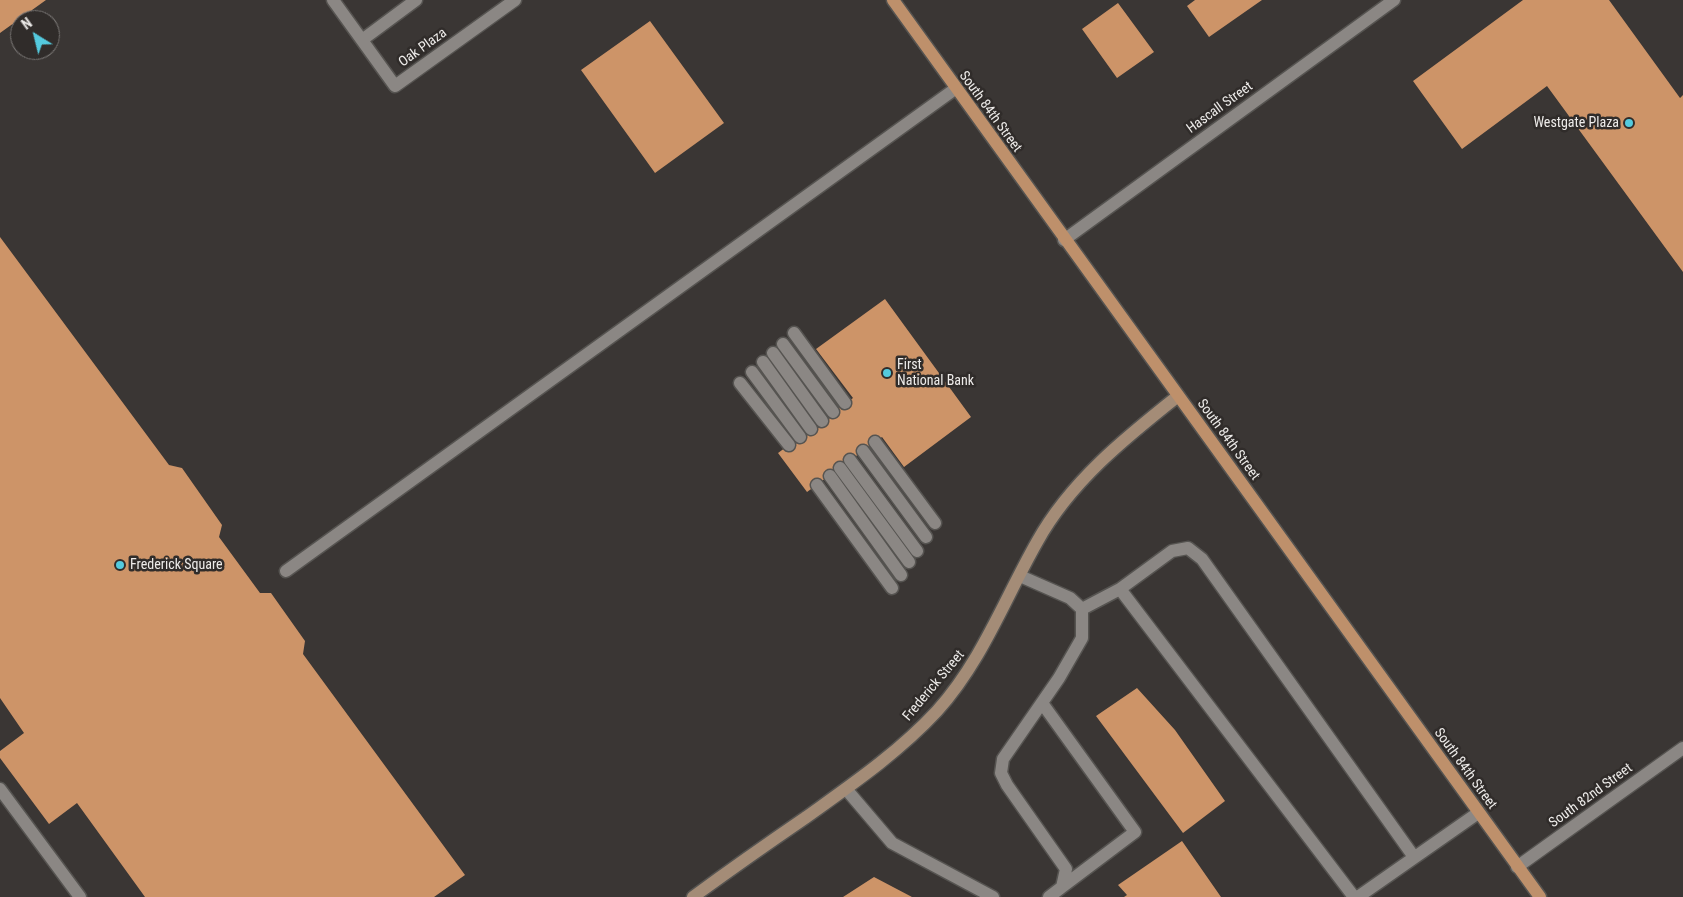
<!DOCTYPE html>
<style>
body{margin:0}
#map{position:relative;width:1683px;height:897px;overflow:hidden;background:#3a3634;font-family:"Roboto Condensed",sans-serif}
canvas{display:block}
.north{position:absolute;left:10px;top:10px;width:50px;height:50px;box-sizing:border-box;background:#302c2a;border:1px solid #7c7977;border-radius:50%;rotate:324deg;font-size:14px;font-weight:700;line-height:20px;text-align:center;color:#eeecea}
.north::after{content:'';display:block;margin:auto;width:18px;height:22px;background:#54cade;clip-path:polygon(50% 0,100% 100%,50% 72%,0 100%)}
</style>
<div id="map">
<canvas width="1683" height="897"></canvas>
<div class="north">N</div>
</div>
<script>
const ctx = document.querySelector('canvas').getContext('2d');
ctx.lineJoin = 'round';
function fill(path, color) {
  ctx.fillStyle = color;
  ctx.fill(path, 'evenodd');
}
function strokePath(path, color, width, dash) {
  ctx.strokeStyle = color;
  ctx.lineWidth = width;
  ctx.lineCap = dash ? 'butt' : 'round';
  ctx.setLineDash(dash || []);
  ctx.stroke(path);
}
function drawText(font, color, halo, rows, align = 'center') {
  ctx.font = font + ' "Roboto Condensed",sans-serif';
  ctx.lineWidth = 5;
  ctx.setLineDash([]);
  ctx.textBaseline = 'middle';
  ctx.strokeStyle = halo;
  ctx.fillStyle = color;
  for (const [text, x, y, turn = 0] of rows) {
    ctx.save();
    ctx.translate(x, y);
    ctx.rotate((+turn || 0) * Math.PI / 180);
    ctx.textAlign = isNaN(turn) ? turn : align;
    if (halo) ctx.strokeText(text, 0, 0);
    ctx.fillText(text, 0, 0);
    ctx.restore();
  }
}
const building = new Path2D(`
 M 0,0 L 46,0 L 0,33 Z
 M 1195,0 L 1262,0 L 1209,37 L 1187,6 Z
 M 1523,0 L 1609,0 L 1680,98 L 1683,95 L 1683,272 L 1547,86 L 1462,149 L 1413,81 Z
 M 1118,3 L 1154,52 L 1117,78 L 1082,29 Z
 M 650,21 L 724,123 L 655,173 L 581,70 Z
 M 0,237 L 169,465 L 182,468 L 222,525 L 219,537 L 260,593 L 271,593 L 305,641 L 303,654 L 465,875 L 434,897 L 145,897 L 77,803 L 49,824 L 0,758 L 0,751 L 24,733 L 0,698 Z
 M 885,299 L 971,417 L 904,467 L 882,437 L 807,492 L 778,453 L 853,398 L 816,349 Z
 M 1137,688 L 1175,730 L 1225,801 L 1183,833 L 1096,716 Z
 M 1182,841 L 1221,897 L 1124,897 L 1127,895 L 1118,885 Z
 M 874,877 L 912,897 L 843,897 Z`);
const lane = new Path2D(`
 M 794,333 L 845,403
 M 783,344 L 833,412
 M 773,353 L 822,421
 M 763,362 L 811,429
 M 752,372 L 800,437
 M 740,383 L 789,445
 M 875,442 L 935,523
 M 863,451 L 926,537
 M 850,460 L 917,551
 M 840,468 L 909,562
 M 830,476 L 901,575
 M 817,485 L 892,588
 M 286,571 L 955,89
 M 1020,576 L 1070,598 L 1082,609 L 1082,638 L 1059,678 L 1003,759 L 1001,773 L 1007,785 L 1066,869 L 1062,887 L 1049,897
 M 1120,589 L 1172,551 L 1188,548 L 1202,559 L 1414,857
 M 1082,609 L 1120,589 L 1354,897
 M 1042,703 L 1135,832 L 1062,887
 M 0,789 L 80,897
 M 846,789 L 892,843 L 993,897
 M 1358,897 L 1478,813`);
const street = new Path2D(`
 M 333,0 L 395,86 L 515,0
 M 362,40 L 416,0
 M 1064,240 L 1394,0
 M 1517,867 L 1683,748`);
const secondary = new Path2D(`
 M 693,897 C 730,870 767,844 805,818 C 851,785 898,753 937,711 C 982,661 1004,600 1037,542 C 1070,482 1125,438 1178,396`);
const primary = new Path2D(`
 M 893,0 L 1540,897`);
const markers = [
 [1629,123,5,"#54cade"],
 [887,373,5,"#54cade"],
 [120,565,5,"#54cade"]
];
const streetNames = [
 ["Oak Plaza",423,48,-36],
 ["Hascall Street",1220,108,-36],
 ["South 84th Street",990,112,54],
 ["South 84th Street",1228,440,54],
 ["Frederick Street",934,686,-50],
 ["South 84th Street",1465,769,54],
 ["South 82nd Street",1591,796,-36]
];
const poiNames = [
 ["Westgate Plaza",1619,123,"right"],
 ["First",897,365],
 ["National Bank",897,381],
 ["Frederick Square",130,565]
];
fill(building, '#cd9468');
strokePath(lane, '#565451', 15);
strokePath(street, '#565451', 15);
strokePath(secondary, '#565451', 15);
strokePath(primary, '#565451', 15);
strokePath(lane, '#8b8784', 12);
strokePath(street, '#8b8784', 12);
strokePath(secondary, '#a48c77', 12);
strokePath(primary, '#be906b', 12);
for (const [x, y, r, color] of markers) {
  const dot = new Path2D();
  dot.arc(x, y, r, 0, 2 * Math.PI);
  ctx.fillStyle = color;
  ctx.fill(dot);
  strokePath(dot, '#302c2a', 2);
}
drawText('14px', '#eeecea', '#302c2a', streetNames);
drawText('14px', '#eeecea', '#302c2a', poiNames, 'left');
</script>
